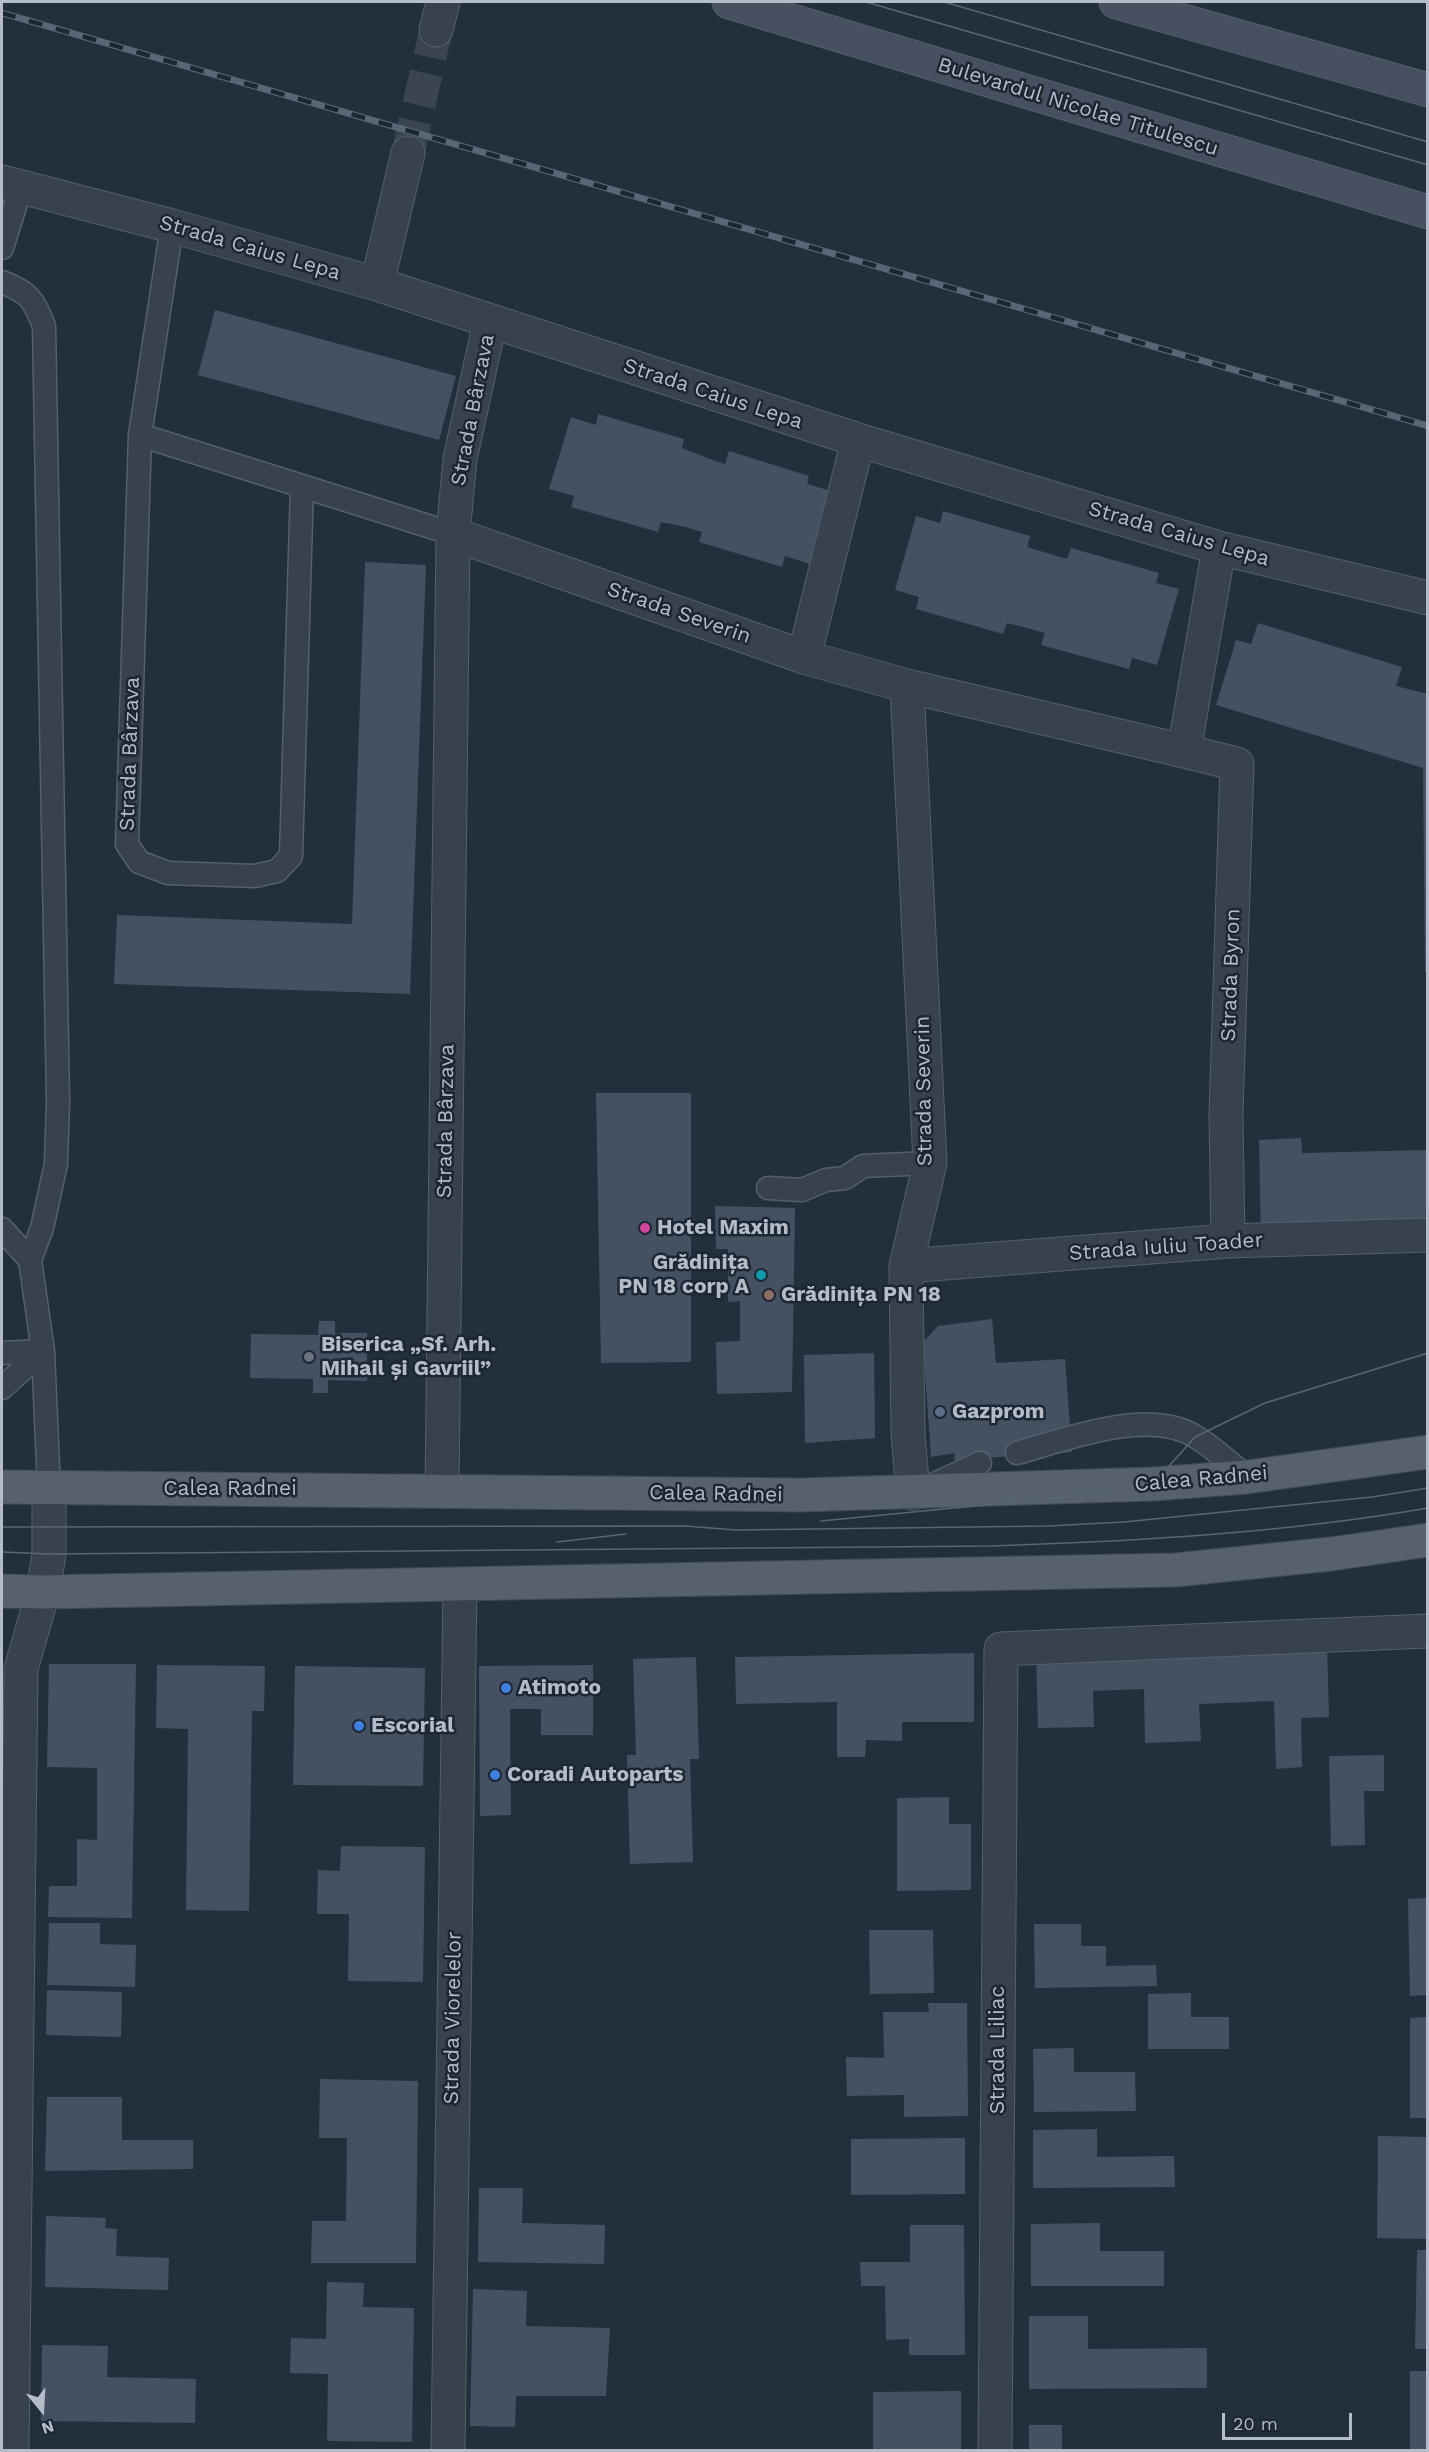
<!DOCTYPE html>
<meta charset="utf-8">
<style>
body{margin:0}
#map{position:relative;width:1429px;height:2452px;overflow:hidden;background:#242f3e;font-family:"Work Sans",sans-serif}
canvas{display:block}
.frame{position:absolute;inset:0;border:3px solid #b4bcc9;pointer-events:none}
.north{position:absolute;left:12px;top:2380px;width:60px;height:60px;-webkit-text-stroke:4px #1d2633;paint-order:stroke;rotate:162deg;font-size:16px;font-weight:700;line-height:24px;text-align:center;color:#b4bcc9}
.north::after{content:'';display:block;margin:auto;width:21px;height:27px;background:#b4bcc9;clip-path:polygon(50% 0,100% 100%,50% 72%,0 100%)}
.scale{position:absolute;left:1222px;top:2413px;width:130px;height:27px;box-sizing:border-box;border:3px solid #b4bcc9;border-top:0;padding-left:8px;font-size:18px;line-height:21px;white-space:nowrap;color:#b4bcc9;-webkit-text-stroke:4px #1d2633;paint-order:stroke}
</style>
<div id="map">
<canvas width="1429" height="2452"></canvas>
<div class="frame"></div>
<div class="north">N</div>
<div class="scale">20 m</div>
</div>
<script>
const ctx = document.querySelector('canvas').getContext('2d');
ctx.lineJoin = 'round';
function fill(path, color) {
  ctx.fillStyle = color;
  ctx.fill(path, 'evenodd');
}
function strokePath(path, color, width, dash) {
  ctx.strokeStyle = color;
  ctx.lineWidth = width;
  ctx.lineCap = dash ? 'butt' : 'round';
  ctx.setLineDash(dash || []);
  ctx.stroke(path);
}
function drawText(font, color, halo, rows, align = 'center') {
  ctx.font = font + ' "Work Sans",sans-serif';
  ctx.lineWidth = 5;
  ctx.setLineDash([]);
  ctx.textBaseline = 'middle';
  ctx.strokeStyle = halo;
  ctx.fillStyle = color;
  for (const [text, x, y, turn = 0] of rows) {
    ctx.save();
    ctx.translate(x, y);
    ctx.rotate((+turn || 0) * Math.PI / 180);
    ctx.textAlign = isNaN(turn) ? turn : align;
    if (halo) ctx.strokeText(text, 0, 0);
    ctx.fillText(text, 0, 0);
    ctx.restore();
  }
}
const building = new Path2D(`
 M 215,310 L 456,376 L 439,440 L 198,375 Z
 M 598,414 L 684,439 L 682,448 L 707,458 L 725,464 L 729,451 L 809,476 L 807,484 L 835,492 L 813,565 L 785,556 L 782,567 L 699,542 L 702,532 L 686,527 L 661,522 L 658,532 L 571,507 L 574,496 L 549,489 L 571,417 L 596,425 Z
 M 943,511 L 1030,536 L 1027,547 L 1067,559 L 1071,548 L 1159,573 L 1156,583 L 1179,589 L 1157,665 L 1132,658 L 1129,669 L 1041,645 L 1045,633 L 1027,628 L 1007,623 L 1003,634 L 916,609 L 919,597 L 895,590 L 916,516 L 940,523 Z
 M 365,562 L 426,565 L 410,994 L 114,984 L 117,915 L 352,924 Z
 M 1258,623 L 1402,667 L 1396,686 L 1428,694 L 1428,972 L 1425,972 L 1423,768 L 1216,705 L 1236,640 L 1251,644 Z
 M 596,1093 L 691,1093 L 691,1362 L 601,1363 Z
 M 1301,1138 L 1302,1153 L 1428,1150 L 1425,1235 L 1261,1238 L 1259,1140 Z
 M 715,1206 L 795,1208 L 792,1392 L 717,1394 L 716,1342 L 740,1341 L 740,1301 L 728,1302 L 728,1249 L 716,1249 Z
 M 992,1319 L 996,1363 L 1065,1359 L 1072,1452 L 954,1460 L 955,1453 L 931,1457 L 923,1342 L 938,1326 Z
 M 319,1321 L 335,1321 L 335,1333 L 367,1333 L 367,1381 L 328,1380 L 328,1393 L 313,1393 L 313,1379 L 250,1378 L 251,1334 L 318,1335 Z
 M 874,1353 L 875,1438 L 805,1443 L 804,1355 Z
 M 1327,1645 L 1329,1717 L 1301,1718 L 1302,1767 L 1276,1769 L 1274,1701 L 1199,1704 L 1201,1741 L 1145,1743 L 1144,1689 L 1093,1691 L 1094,1727 L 1038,1728 L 1036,1652 Z
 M 974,1653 L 974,1722 L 902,1722 L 902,1741 L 866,1740 L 865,1757 L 837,1757 L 837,1702 L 736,1704 L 735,1657 Z
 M 696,1657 L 699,1759 L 690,1759 L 693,1862 L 630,1864 L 627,1755 L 636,1755 L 633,1659 Z
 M 49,1664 L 136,1664 L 132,1918 L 48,1917 L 49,1886 L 77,1886 L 77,1839 L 97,1840 L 97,1768 L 47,1767 Z
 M 157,1665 L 265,1666 L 264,1711 L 252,1711 L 249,1911 L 186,1910 L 188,1729 L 156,1728 Z
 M 593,1665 L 593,1735 L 541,1735 L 541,1709 L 510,1709 L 511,1815 L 480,1816 L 479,1666 Z
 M 295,1666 L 425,1668 L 423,1786 L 293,1785 Z
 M 1384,1755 L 1384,1791 L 1364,1791 L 1365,1845 L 1331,1846 L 1329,1756 Z
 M 949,1797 L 949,1824 L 971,1824 L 971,1890 L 897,1891 L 897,1798 Z
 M 341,1846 L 425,1847 L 423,1982 L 348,1981 L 349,1914 L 317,1914 L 318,1870 L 340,1871 Z
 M 1428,1898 L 1428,1995 L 1410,1996 L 1408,1899 Z
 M 49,1923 L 100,1923 L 100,1944 L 136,1945 L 135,1987 L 47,1985 Z
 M 1034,1924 L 1081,1924 L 1081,1946 L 1106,1946 L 1106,1966 L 1156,1965 L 1157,1986 L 1035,1988 Z
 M 869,1930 L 933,1930 L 934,1993 L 870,1994 Z
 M 47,1990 L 122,1992 L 121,2037 L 46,2035 Z
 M 1191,1993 L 1191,2017 L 1229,2017 L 1229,2049 L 1148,2049 L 1148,1994 Z
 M 928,2003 L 967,2003 L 968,2116 L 904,2117 L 904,2095 L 847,2096 L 846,2057 L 884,2058 L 883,2012 L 929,2012 Z
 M 1428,2017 L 1428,2118 L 1410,2118 L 1410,2018 Z
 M 1074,2048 L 1074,2072 L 1135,2072 L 1136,2111 L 1034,2112 L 1033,2049 Z
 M 320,2079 L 418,2081 L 416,2263 L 311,2263 L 312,2221 L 346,2221 L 347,2138 L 319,2138 Z
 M 47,2097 L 122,2097 L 122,2140 L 193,2140 L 193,2169 L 45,2171 Z
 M 1097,2129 L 1097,2157 L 1174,2156 L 1175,2187 L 1033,2188 L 1033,2130 Z
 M 1378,2136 L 1428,2137 L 1428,2239 L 1377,2238 Z
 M 965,2138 L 965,2194 L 851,2195 L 851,2139 Z
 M 479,2188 L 523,2188 L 522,2223 L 605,2225 L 604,2264 L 478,2262 Z
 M 46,2216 L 106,2218 L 105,2228 L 117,2229 L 116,2256 L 169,2258 L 168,2290 L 45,2287 Z
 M 1100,2223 L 1100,2251 L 1164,2251 L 1164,2286 L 1031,2286 L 1031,2224 Z
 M 910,2225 L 964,2225 L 965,2355 L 909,2355 L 909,2339 L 886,2340 L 885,2286 L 861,2286 L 860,2262 L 910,2262 Z
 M 1417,2250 L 1428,2250 L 1428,2349 L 1415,2349 Z
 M 327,2282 L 364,2283 L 363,2307 L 414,2308 L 412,2442 L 327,2441 L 328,2374 L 290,2373 L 291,2338 L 326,2339 Z
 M 473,2289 L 527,2291 L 526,2326 L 610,2328 L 606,2396 L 516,2396 L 515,2427 L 470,2426 Z
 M 1029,2316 L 1088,2316 L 1088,2349 L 1207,2348 L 1207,2388 L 1029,2389 Z
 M 42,2345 L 108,2346 L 107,2377 L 196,2379 L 195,2423 L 41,2421 Z
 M 1410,2371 L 1428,2371 L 1428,2450 L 1410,2450 Z
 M 961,2391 L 961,2450 L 873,2450 L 873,2392 Z
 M 1029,2425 L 1062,2425 L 1062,2450 L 1029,2450 Z`);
const streetTunnel = new Path2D(`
 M 408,153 L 436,30`);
const lane = new Path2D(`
 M 172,226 L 140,435 L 302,486
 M 2,248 L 21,187
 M 2,282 C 30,293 33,299 44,326 L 58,1101 L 56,1164 L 42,1228 L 30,1260 L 43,1351 L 49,1488
 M 140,435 L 127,844 L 139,862 L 168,873 L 255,876 L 277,871 L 291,856 L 302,486 L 453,534
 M 768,1188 L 802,1190 L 826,1180 L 845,1178 L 863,1166 L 930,1163
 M 2,1229 L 30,1260
 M 2,1353 L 43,1351
 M 2,1388 L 43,1351
 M 1017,1453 C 1067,1439 1148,1407 1196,1437 C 1214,1448 1231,1464 1247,1477
 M 930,1486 L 980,1463`);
const street = new Path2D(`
 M 436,30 L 443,2
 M 2,182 L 172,226 L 377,284 L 858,440 L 1219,548 L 1428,598
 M 377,284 L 408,153
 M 453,534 L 804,657 L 907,686 L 1184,751 L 1219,548
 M 804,657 L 858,440
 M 907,686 L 930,1163 L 906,1266 L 908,1434 L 913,1493
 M 1184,751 L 1237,764 L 1226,1114 L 1228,1241
 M 906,1266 L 1228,1241 L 1428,1235
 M 442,1491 L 453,534 L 460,459 L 490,322
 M 12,2450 L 21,1669 L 43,1592 L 49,1554 L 49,1488
 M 448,2450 L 460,1586
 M 995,2450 L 1001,1649 L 1428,1631`);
const secondary = new Path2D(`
 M 729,2 L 1428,212
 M 1116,2 L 1428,90`);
const primary = new Path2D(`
 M 2,1487 L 801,1495 L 1153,1484 L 1247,1477 L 1428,1452
 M 2,1591 L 43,1592 L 1175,1570 L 1331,1554 L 1428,1540`);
const tram = new Path2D(`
 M 866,2 L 1428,165
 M 944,2 L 1428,142
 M 821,1521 L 1046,1499 L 1153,1484 L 1195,1437 L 1265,1403 L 1428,1353
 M 2,1527 L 685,1526 L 736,1530 L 1048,1526 L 1124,1522 L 1372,1497 L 1428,1488
 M 557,1542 L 626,1534
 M 2,1552 L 49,1554 L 992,1546 C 1138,1541 1284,1533 1428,1508`);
const rail = new Path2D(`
 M 2,13 L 1428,426`);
const markers = [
 [645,1228,6,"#d1479c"],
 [761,1275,6,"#0f9aa8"],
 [769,1295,6,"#8d6e63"],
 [309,1357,6,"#6b7280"],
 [940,1412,6,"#5c6f8a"],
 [506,1688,6,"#3f7fe0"],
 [359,1726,6,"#3f7fe0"],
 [495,1775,6,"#3f7fe0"]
];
const streetNames = [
 ["Bulevardul Nicolae Titulescu",1078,107,17],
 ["Strada Caius Lepa",250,248,16],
 ["Strada Caius Lepa",713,394,18],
 ["Strada Bârzava",473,410,-79],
 ["Strada Caius Lepa",1179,534,16],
 ["Strada Severin",679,613,19],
 ["Strada Bârzava",130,754,-88],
 ["Strada Byron",1231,975,-88],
 ["Strada Severin",924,1091,-91],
 ["Strada Bârzava",446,1121,-89],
 ["Strada Iuliu Toader",1166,1247,-4],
 ["Calea Radnei",1201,1479,-5],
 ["Calea Radnei",230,1489],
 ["Calea Radnei",716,1494,1],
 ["Strada Viorelelor",453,2018,-89],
 ["Strada Liliac",998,2050,-90]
];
const poiNames = [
 ["Hotel Maxim",657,1228],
 ["Grădinița",749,1263,"right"],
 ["PN 18 corp A",749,1287,"right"],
 ["Grădinița PN 18",781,1295],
 ["Biserica „Sf. Arh.",321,1345],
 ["Mihail și Gavriil”",321,1369],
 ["Gazprom",952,1412],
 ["Atimoto",518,1688],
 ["Escorial",371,1726],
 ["Coradi Autoparts",507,1775]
];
fill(building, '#455162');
strokePath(streetTunnel, '#3a4453', 33, [33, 16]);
strokePath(lane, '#565f6c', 25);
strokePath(street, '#565f6c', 35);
strokePath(secondary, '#565f6c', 35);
strokePath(primary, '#414a57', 35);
strokePath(lane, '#38414e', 22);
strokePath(street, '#38414e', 33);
strokePath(secondary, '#465061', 33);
strokePath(primary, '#56606e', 33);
strokePath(tram, '#5a6575', 1.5);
strokePath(rail, '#5a6575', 7);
strokePath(rail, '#1d2633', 4.5, [14]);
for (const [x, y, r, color] of markers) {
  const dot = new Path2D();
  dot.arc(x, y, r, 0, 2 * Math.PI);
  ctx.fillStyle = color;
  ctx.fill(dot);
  strokePath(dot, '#1d2633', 2);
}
drawText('21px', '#b4bcc9', '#1d2633', streetNames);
drawText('bold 21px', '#b4bcc9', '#1d2633', poiNames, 'left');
</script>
